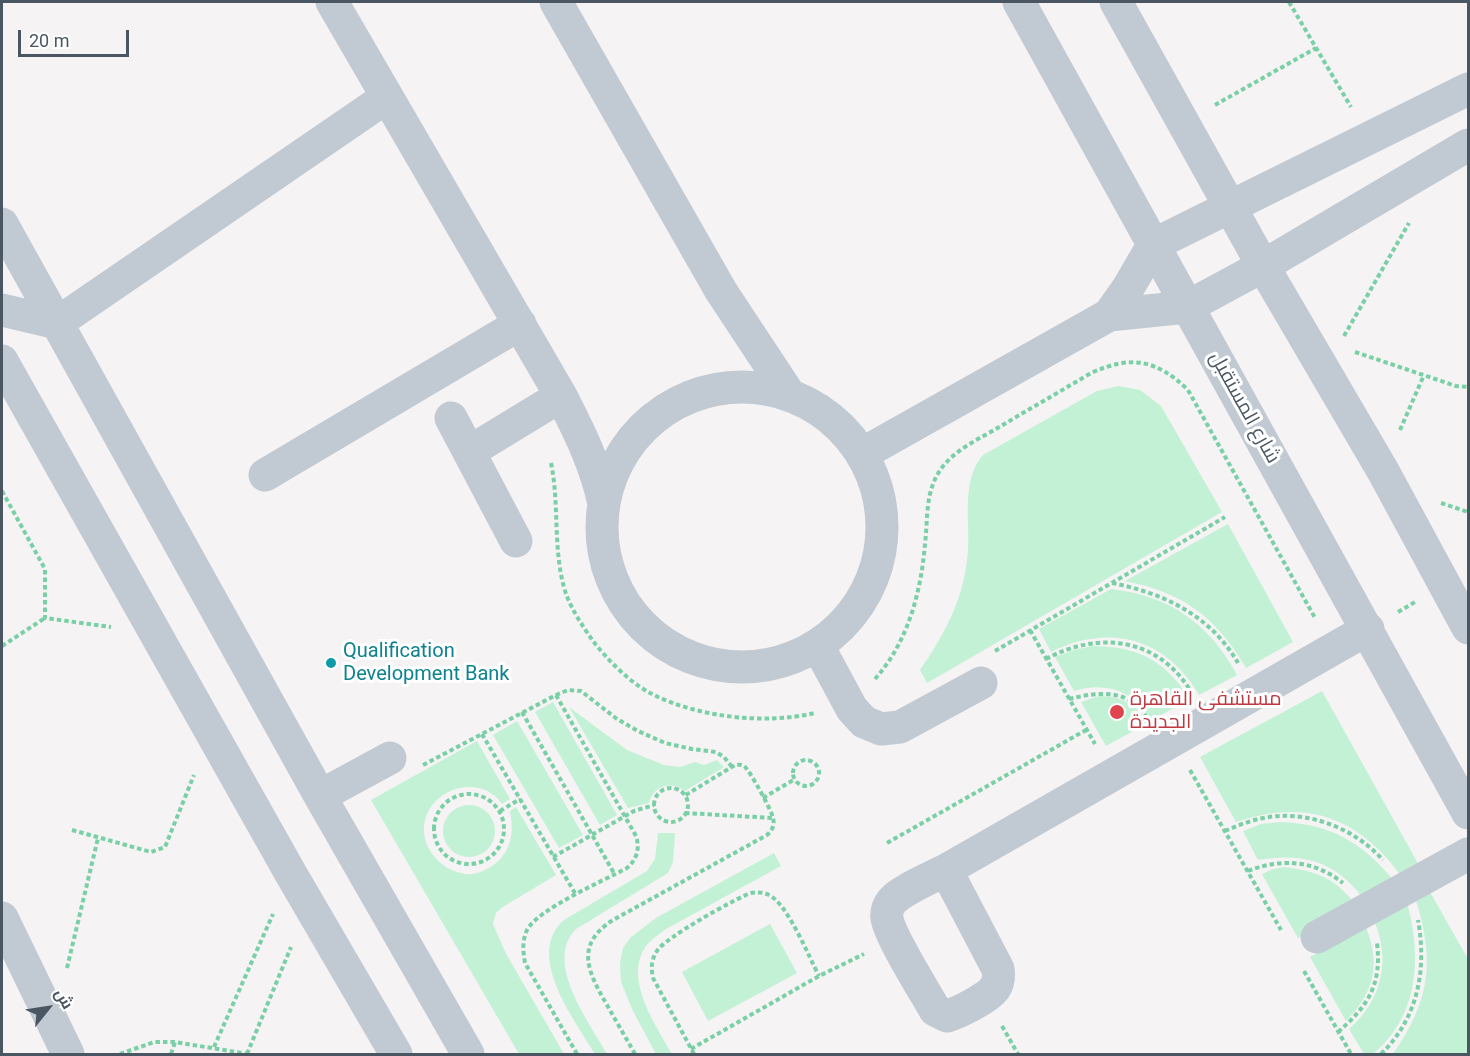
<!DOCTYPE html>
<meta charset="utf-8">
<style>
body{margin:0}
#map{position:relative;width:1470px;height:1056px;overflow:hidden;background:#f5f3f3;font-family:Roboto,Cairo,sans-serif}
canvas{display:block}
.frame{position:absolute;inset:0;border:3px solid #4a5661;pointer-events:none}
.north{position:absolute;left:18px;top:978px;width:60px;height:60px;-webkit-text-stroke:4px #fff;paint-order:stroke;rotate:60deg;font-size:16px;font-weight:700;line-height:24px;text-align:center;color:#4a5661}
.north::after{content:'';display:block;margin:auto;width:21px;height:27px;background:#4a5661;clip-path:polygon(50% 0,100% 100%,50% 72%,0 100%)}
.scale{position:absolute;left:18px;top:30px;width:111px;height:27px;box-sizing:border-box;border:3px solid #4a5661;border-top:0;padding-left:8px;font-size:18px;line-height:21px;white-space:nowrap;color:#4a5661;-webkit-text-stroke:4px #fff;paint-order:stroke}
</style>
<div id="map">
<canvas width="1470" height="1056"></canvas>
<div class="frame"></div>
<div class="north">ش</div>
<div class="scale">20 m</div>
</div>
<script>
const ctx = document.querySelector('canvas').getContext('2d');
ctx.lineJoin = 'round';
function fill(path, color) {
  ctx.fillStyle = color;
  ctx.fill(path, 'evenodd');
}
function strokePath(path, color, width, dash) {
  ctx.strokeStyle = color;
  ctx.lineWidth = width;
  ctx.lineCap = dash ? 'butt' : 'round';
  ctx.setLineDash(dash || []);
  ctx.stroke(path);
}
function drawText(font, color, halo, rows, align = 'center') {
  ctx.font = font + ' Roboto,Cairo,sans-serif';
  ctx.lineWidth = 6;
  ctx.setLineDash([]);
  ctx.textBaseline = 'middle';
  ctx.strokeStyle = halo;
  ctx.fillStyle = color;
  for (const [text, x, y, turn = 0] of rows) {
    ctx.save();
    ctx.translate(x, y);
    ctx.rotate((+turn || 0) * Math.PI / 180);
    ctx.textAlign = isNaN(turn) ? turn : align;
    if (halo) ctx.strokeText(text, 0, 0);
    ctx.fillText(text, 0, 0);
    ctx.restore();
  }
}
const green = new Path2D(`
 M 1118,386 L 1140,390 L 1161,406 L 1222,512 L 927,683 L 920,670 C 943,637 962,602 967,561 C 972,527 959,482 983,455 L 1097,391 Z
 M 1228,524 L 1293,642 L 1246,668 C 1216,617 1184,593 1125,581 Z
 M 1111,589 C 1170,596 1209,623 1237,675 L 1199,695 C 1166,638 1110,623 1051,652 L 1039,629 Z
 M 1092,646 C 1139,646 1165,661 1190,699 L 1152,720 C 1134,692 1107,681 1074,691 L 1055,657 L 1074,650 Z
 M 1322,691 L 1420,867 L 1402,877 C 1359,817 1306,798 1236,822 L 1200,757 Z
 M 1099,696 C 1121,696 1137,704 1148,723 L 1106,746 L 1081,702 Z
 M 553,702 L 617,815 L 600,825 L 535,712 Z
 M 569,707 L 627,750 L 664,765 L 680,767 L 695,762 L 704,765 L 717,760 L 724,767 L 685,791 C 671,780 653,786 649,803 L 628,808 Z
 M 517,721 L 583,835 L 559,848 L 493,735 Z
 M 477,741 L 510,799 L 502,804 C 483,776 440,785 427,814 C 416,840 436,868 461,873 C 470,876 479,873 487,869 C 510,857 515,835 510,811 L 516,807 L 556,875 L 501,908 L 496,913 L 493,924 L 505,952 L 564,1054 L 519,1054 L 371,800 Z
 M443 831a26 26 0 1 1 52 0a26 26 0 1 1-52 0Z
 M 1280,822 C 1331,824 1362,842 1395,882 L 1364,900 C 1338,862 1303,852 1258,860 L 1243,831 L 1261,824 Z
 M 658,833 L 675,833 L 673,862 L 668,873 L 576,929 C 543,962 590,1023 607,1054 L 595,1054 C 575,1020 524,955 564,920 L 647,871 L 655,859 Z
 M 774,853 L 781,866 L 666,929 C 658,935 648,941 643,951 C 626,983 657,1027 672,1054 L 656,1054 L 632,1009 L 621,982 L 620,963 L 623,948 L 630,938 L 656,918 Z
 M 1284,867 C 1317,871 1335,878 1356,905 L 1298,938 L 1262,874 L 1273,869 Z
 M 1430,892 L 1468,959 L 1468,1054 L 1393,1054 C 1430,1000 1435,963 1416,900 Z
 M 1407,903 C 1422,957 1419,1016 1373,1054 L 1364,1054 L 1349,1029 C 1382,1000 1391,961 1374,920 Z
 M 770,924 L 797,973 L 708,1021 L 682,972 Z
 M 1365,925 C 1381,963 1375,992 1346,1021 L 1310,957 Z`);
const path = new Path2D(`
 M 1289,2 L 1351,107
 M 1215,105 L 1316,48
 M 1344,336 L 1409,223
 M 1355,352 L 1456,386 L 1468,387
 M 1400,430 L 1424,375
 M 551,463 C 560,506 552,551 566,594 C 572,610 583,627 593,641 C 608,660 628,681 650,693 C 696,717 764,725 815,713
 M 2,491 L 45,569 L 45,618 L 111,627
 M 1441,503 L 1468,512
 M 1112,583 C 1164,593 1211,616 1238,663
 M 1398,612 L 1415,602
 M 1030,630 L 1095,744
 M 2,646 L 45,618
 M 995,651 L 1225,517
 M 1046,659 C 1097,631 1157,637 1190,690
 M 875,679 C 908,642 921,592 925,544 C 928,518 925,491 941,469 C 955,449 981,438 1001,426 C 1031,408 1061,391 1091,373 C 1131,355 1156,359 1188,390 L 1315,618
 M 556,695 L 636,836 C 640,849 637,859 627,868 C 603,881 538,909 527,930 C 522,941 523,952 525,963 L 577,1054
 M 1069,699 C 1097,692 1128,688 1146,716
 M 522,712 L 615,875
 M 482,734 L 576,895
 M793 773a13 13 0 1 1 26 0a13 13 0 1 1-26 0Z
 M 423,765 L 556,695 L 568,690 L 581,691 L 617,719 L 638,731 L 665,743 L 692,749 L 716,752 L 724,757 L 732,767
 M 1190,770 L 1281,930
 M654 805a17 17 0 1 1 34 0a17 17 0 1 1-34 0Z
 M434 829a35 35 0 1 1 70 0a35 35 0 1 1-70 0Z
 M 763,798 L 795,779
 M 500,811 L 520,799
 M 685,813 L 773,818
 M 72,830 L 151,852 L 165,847 L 194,775
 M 1225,831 C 1239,825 1254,819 1269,817 C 1311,811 1355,829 1383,860
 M 887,843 L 1086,730
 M 553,857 L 634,811 L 654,805
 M 1248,871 C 1281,858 1314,860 1343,883
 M 67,968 L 98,838
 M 1304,971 L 1351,1054
 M 1002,1026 L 1018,1054
 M 1338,1032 C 1368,1006 1382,985 1377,943
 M 214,1047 L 273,914
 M 691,1049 L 819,976 L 864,954
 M 120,1054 L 154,1042 L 175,1042 L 248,1054
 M 171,1054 L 175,1042
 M 247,1054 L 291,947
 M 635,1054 C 626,1038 616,1021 607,1005 C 588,972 574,945 613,920 L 767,835 C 772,831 775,825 773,818 C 772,811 749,769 744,766 C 741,764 738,765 735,765 L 684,796
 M 694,1054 L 653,978 C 651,968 651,960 657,951 C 663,939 736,898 751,893 C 757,892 763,892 769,895 C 787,903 809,957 819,976
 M 1381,1054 C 1418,1018 1427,970 1418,920`);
const minor = new Path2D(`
 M 332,2 L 561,396 C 579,431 596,465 604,504
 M 556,2 L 721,291 L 789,394
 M 1019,2 L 1468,813
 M 1116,2 L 1263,266 L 1383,471 L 1468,628
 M 2,224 L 320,796 L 468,1054
 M 2,310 L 57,323 L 387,97
 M 1109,315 L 1128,288 L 1153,245 L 1468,89
 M 2,361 L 291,874 L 396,1054
 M602 527a140 140 0 1 1 280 0a140 140 0 1 1-280 0Z
 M 451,418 L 516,541
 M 469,452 L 561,396
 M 862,454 L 1109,315 L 1187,307 L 1263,266 L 1468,145
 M 265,475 L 520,324
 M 818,646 L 852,709 L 864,722 L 881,729 L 900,727 L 981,683
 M 320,796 L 390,758
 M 946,870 L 1368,629
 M 946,870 L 998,969 C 999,976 999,982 995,988 C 988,998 958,1013 947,1016 L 935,1010 C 925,992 889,935 887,918 C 886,911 888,906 892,901 C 902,890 932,877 946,870 Z
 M 2,918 L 68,1054
 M 1317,937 L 1468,854`);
const markers = [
 [331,663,6,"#0f9aa8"],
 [1117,712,8,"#e0444e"]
];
const streetNames = [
 ["شارع المستقبل",1244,408,61]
];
const cultureNames = [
 ["Qualification",343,652],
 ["Development Bank",343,675]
];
const healthNames = [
 ["مستشفى القاهرة",1130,700],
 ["الجديدة",1130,723]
];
fill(green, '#c3f1d5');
strokePath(path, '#7ad0a6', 4, [4.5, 3]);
strokePath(minor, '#c1cad2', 33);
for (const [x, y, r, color] of markers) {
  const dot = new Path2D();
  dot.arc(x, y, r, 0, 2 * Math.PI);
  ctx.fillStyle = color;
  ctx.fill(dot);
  strokePath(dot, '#fff', 2);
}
drawText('20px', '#4a5661', '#fff', streetNames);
drawText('20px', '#0d838f', '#fff', cultureNames, 'left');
drawText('20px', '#be3a42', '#fff', healthNames, 'left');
</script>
